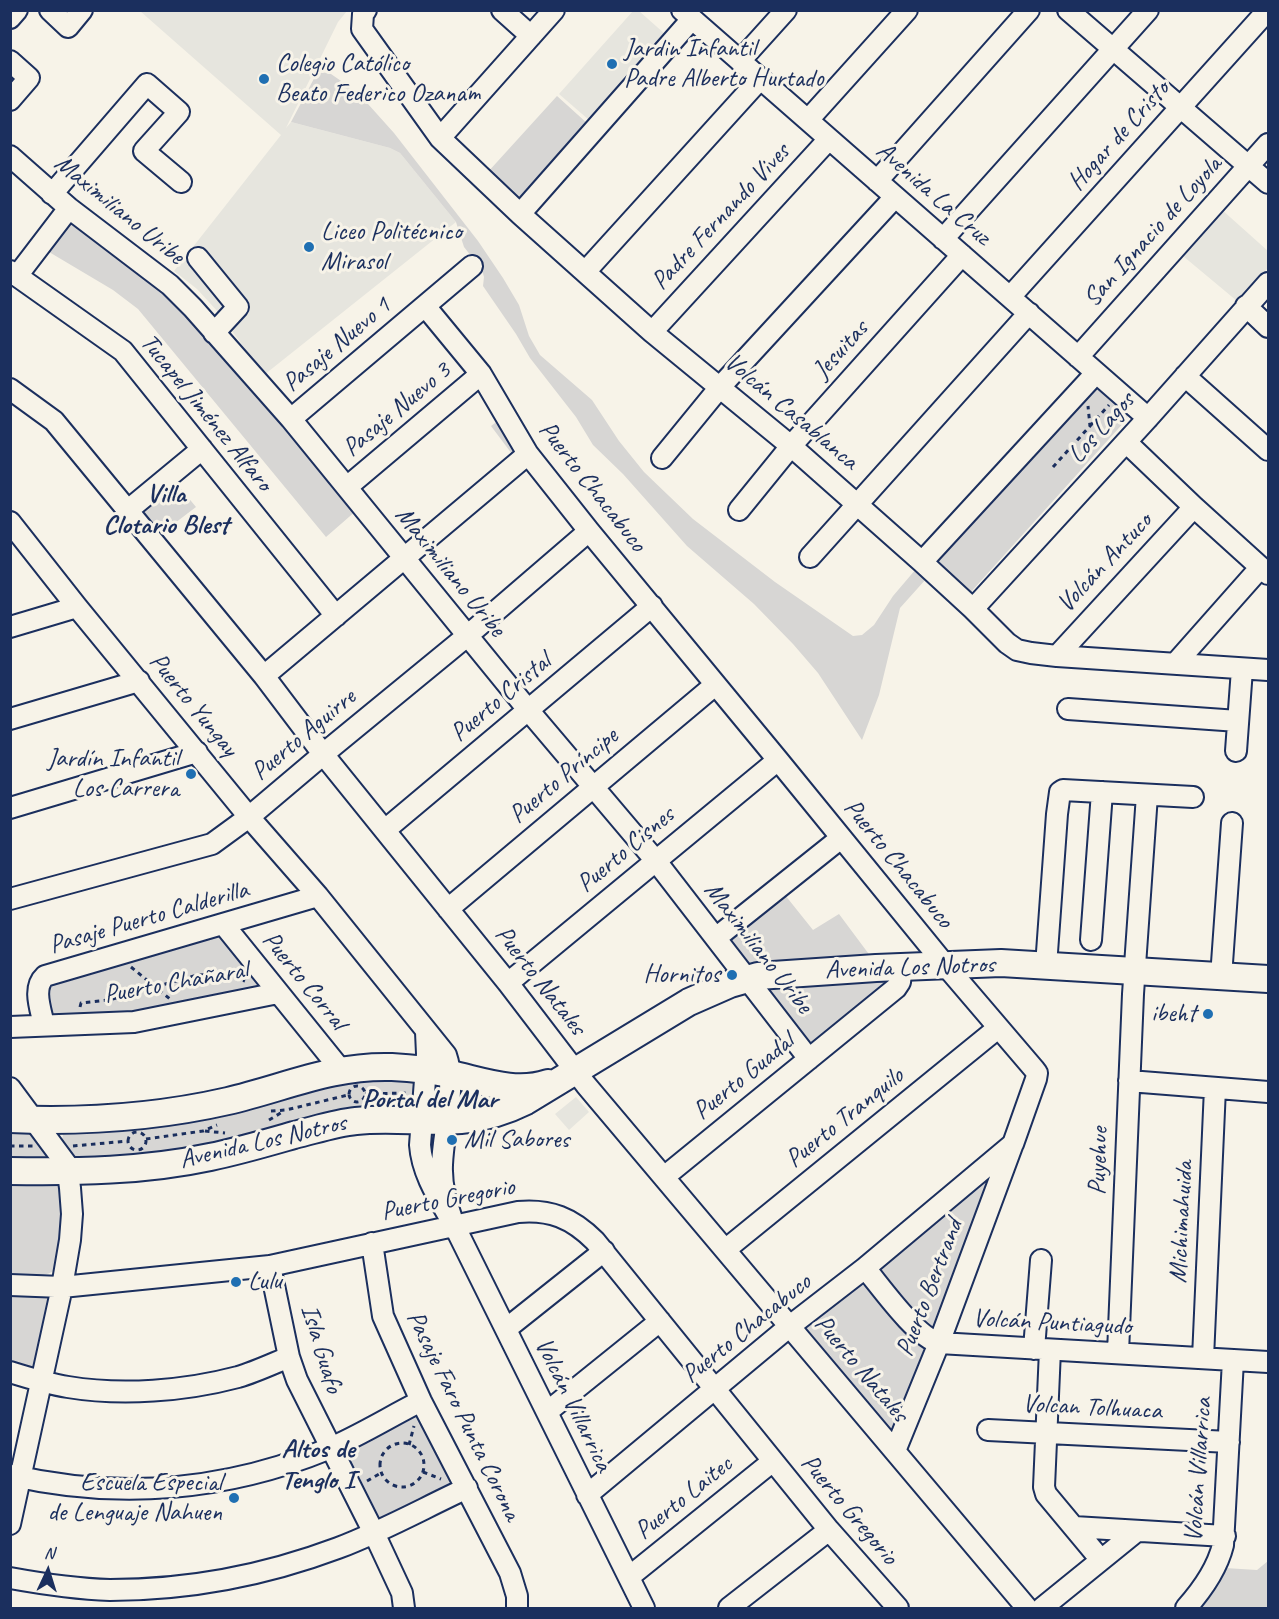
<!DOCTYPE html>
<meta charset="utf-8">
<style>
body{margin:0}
#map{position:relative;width:1279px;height:1619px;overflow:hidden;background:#f7f3e8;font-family:Caveat,sans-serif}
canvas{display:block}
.frame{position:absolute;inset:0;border:12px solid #1b2f5e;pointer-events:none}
.north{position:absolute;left:18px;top:1541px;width:60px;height:60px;-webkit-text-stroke:4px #f7f3e8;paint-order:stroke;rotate:4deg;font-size:16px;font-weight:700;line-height:24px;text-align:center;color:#1b2f5e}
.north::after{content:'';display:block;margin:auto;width:21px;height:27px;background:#1b2f5e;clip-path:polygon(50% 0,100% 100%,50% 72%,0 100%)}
</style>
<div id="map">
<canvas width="1279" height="1619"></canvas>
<div class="frame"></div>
<div class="north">N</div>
</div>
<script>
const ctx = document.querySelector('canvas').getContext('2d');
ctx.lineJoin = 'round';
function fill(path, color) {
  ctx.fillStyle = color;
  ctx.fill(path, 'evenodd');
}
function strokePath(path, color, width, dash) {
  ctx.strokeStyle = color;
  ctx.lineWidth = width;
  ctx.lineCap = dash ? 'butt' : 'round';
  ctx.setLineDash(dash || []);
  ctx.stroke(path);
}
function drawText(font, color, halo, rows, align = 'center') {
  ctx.font = font + ' Caveat,sans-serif';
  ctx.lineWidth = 6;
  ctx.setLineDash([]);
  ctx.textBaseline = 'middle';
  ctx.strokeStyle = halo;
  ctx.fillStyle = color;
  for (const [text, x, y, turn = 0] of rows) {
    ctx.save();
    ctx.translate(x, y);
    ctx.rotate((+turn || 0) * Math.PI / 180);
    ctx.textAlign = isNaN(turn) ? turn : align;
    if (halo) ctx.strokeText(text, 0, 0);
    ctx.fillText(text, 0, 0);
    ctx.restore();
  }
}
const built = new Path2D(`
 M 140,11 L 347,11 L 338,22 L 286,128 L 291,122 L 390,148 L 400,153 L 456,222 L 264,375 L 219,313 L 197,289 L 174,271 L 281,135 Z
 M 633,11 L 639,11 L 665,34 L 589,120 L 559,94 Z
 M 1221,209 L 1268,251 L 1268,268 L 1237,301 L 1183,256 Z
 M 576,1097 L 589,1112 L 569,1130 L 555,1114 Z`);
const green = new Path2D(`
 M 318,71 L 331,74 L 344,83 L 368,104 L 394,133 L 478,241 L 503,278 L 519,305 L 529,336 L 540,355 L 592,400 L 619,441 L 644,472 L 693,519 L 775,582 L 853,636 L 862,635 L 874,625 L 893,596 L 916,569 L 926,579 L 900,608 L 879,695 L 862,740 L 818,673 L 793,644 L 754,604 L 687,546 L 623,474 L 593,445 L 576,417 L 530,358 L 516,334 L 483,286 L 484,277 L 482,270 L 464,247 L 456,222 L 400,153 L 390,148 L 291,122 Z
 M 557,96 L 588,124 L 517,201 L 487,173 Z
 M 73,221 L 159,287 L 278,412 L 357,510 L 326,537 L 138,309 L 113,290 L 44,249 L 62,224 Z
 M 1097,386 L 1128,412 L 1127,419 L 969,594 L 935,564 L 936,559 L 1089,387 Z
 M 503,417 L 516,448 L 512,454 L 491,426 Z
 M 177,484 L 196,507 L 158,536 L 140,513 Z
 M 785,895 L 813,930 L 839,914 L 874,961 L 751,970 L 729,944 L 734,932 Z
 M 213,932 L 223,934 L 264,990 L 133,1015 L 58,1020 L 48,1014 L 44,983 Z
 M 891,974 L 894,981 L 811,1048 L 765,988 Z
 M 417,1077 L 415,1109 L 232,1145 L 77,1164 L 61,1144 L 64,1130 L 330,1078 Z
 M 433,1084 L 440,1084 L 442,1089 L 440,1107 L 435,1111 L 431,1111 Z
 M 456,1084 L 531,1091 L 463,1115 L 453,1106 Z
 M 11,1126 L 29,1130 L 48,1152 L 47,1159 L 11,1165 Z
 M 996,1170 L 936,1329 L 929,1331 L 881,1274 L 883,1265 Z
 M 11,1179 L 59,1184 L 65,1192 L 68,1204 L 56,1269 C 45,1279 25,1275 11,1274 Z
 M 859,1284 L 868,1287 L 909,1330 L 927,1351 L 894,1432 L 888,1433 L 807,1341 L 807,1325 Z
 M 11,1294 L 47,1296 L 51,1303 L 36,1366 L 33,1370 L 11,1365 Z
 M 413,1410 L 422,1413 L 456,1480 L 454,1489 L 380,1521 L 342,1450 Z
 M 1268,1561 L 1268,1608 L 1190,1608 L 1225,1568 L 1257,1570 Z`);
const path = new Path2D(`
 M 1090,426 L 1109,405
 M 1053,467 L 1090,426 L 1088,406
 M 131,967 L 170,999
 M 80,1007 L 81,1003 L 109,1000 L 197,975 L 227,974 L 245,981
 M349 1094a8 8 0 1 1 16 0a8 8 0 1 1-16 0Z
 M 365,1094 L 408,1093
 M 271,1111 L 286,1110 L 348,1095
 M 269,1120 L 284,1111
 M 205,1131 L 225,1133
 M128 1141a9 9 0 1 1 18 0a9 9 0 1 1-18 0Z
 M 146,1139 L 203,1131 L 217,1125
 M 10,1146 L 34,1146
 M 73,1146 L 128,1141
 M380 1465a22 22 0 1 1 44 0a22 22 0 1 1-44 0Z
 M 409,1445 L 414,1426
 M 423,1472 L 441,1479
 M 367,1481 L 381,1473`);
const minor = new Path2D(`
 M 50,10 L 68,27 L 82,10
 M 366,10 L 363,14 L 362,29 L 440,138 L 520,214 L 652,332 L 791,446 L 922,562 L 973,609 L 1007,643 L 1017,650 L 1031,653 L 1057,656 L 1268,670
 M 502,10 L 531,36
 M 682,10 L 1148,418
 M 1068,10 L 1268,183
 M 10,18 L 17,10
 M 10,61 L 29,78 L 10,100
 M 740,61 L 786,10
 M 808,120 L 907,10
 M 440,138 L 554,10
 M 10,156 L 69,208 L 170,285 L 193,308 L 291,419 L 529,711 L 656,861 L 809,1059
 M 877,181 L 1029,10
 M 52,194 L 147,84 L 179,112 L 144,151 L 181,182
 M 520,214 L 692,19
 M 943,239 L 1148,10
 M 198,258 L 238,307 L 214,333
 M 10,271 L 123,351 L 336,616
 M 585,272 L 760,79
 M 17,276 L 69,208
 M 1010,297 L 1268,10
 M 425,306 L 481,374 L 528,454 L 589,531 L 778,760 L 946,966 L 1034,1069 L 1037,1073 L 1036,1079 L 1013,1144 L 865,1268 L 790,1326 L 587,1495
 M 1246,306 L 1268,327
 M 652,332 L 829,139
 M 1078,357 L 1268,144
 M 1185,376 L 1268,450
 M 10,389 L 54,421 L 264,676 L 323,754 L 508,983 L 586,1085 L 1027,1608
 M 291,419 L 472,266
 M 1126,442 L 1194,507 L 1268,574
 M 662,458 L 720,387 L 895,197
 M 347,487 L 481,374
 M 739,510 L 791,446 L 962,255
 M 127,511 L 202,449
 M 10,522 L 77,607 L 249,817 L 318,896 L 446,1055 C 457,1086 443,1132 442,1165 C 441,1186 447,1205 454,1225
 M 810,557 L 1029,313
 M 922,562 L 1096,373
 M 973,609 L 1148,418 L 1268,283
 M 10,627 L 77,607
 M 1057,656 L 1194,507
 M 1175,664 L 1260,568
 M 264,676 L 528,454
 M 1068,709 L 1238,721
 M 10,719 L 139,681
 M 1236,751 L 1242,669
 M 10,808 L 197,752
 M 385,830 L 652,606
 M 10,899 L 212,844 L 249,817 L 333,746 L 467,636 L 589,531
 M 448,909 L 715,685
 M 224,925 L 341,1070
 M 717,937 L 841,838
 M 1091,940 L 1102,792
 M 1046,966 L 1057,814 L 1060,792 L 1063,790 L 1193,797
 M 1221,977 L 1232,823
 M 508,983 L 778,760
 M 44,1025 C 41,1010 32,988 45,976 L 318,896
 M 10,1027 L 134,1022 L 278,993
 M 426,1032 L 427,1054 L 420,1145 C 422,1174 439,1199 454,1225 L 644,1608
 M 1129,1081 L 1268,1092
 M 10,1088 L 67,1165 L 70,1188 L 72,1214 L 70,1240 L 62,1287 L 10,1524
 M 664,1177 L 896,988 L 900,982 L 902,967
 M 372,1243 L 383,1316 L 421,1401 L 510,1573 L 517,1596 L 517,1608
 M 725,1250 L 998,1028
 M 270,1266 L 289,1357 L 297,1380 L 374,1533 L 402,1593 L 404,1608
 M 865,1268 C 881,1287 916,1337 939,1343 L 1268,1362
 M 10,1285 L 62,1287 L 270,1266 L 518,1212 C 550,1209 572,1218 595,1241 L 829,1530 L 898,1608
 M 506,1329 L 604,1251
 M 1034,1349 L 1041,1260
 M 1050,1350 L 1044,1487 L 1046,1494 L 1101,1560
 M 1118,1353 L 1133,994 L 1147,795
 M 1203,1358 L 1215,1088
 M 10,1372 C 29,1378 49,1384 68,1387 C 122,1396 185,1391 238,1377 C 255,1372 272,1364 289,1357
 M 547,1412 L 660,1321
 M 988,1430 L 1229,1442
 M 895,1451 L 939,1343 L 1012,1146
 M 10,1475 C 118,1500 226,1491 328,1449 C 359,1436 391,1416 421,1401
 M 1074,1527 L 1225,1536
 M 629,1577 L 773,1461
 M 10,1578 C 43,1584 77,1589 110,1590 C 187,1590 266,1575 338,1548 C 383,1531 424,1508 467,1488
 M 729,1608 L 829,1530
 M 1042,1608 L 1137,1531
 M 1186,1608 C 1203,1589 1217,1569 1223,1545 L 1233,1360`);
const major = new Path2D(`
 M 10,1119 C 81,1122 158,1117 228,1101 C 284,1088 332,1065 392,1067 C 411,1068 431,1070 450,1074 C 483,1081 515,1094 548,1083
 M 10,1171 C 77,1172 145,1171 210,1157 C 239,1151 266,1143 294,1135 C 315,1130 335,1123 356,1121 C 391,1117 426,1123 461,1120 C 484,1118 506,1111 526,1101 L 689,1002 L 730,984 L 758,976 L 876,968 L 1001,963 L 1268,979`);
const markers = [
 [612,64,6,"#1f6fb2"],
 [264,79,6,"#1f6fb2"],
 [309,247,6,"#1f6fb2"],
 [191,774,6,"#1f6fb2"],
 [732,975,6,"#1f6fb2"],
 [1208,1014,6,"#1f6fb2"],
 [452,1140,6,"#1f6fb2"],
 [236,1282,6,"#1f6fb2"],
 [234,1498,6,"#1f6fb2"]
];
const poiNames = [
 ["Jardin Infantil",624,49],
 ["Padre Alberto Hurtado",624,79],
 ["Colegio Católico",276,64],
 ["Beato Federico Ozanam",276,94],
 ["Liceo Politécnico",321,232],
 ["Mirasol",321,262],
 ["Jardín Infantil",179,759,"right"],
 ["Los Carrera",179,789,"right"],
 ["Hornitos",720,975,"right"],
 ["ibeht",1196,1014,"right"],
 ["Mil Sabores",464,1140],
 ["Lulu",248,1282],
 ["Escuela Especial",222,1483,"right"],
 ["de Lenguaje Nahuen",222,1513,"right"]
];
const streetNames = [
 ["Hogar de Cristo",1119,136,-48],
 ["Avenida La Cruz",933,194,41],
 ["Maximiliano Uribe",119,210,39],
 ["Padre Fernando Vives",721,217,-47],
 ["San Ignacio de Loyola",1153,232,-48],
 ["Pasaje Nuevo 1",337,345,-40],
 ["Jesuitas",841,350,-48],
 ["Pasaje Nuevo 3",397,410,-40],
 ["Volcán Casablanca",791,412,40],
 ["Tucapel Jiménez Alfaro",206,413,51],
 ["Los Lagos",1102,428,-48],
 ["Puerto Chacabuco",592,487,52],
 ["Volcán Antuco",1105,563,-47],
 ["Maximiliano Uribe",450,572,51],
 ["Puerto Cristal",501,698,-40],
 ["Puerto Yungay",193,705,51],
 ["Puerto Aguirre",304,735,-40],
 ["Puerto Príncipe",564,776,-40],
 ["Puerto Cisnes",626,850,-40],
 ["Puerto Chacabuco",898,864,51],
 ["Pasaje Puerto Calderilla",149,918,-16],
 ["Maximiliano Uribe",758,948,52],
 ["Avenida Los Notros",910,968,-2],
 ["Puerto Corral",304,981,51],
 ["Puerto Natales",540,981,52],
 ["Puerto Chañaral",176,983,-10],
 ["Puerto Guadal",744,1077,-39],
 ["Puerto Tranquilo",845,1118,-39],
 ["Avenida Los Notros",263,1142,-13],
 ["Puyehue",1099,1161,-88],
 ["Puerto Gregorio",448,1200,-11],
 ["Michimahuida",1182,1222,-87],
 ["Puerto Bertrand",930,1288,-69],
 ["Volcán Puntiagudo",1052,1323,3],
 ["Puerto Chacabuco",747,1329,-39],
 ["Isla Guafo",321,1349,73],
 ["Puerto Natales",861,1369,50],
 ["Volcán Villarrica",573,1405,64],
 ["Volcan Tolhuaca",1092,1408,3],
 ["Pasaje Faro Punta Corona",463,1416,64],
 ["Volcán Villarrica",1199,1470,-86],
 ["Puerto Laitec",684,1498,-39],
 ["Puerto Gregorio",849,1510,50]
];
const neighbourhoodNames = [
 ["Villa",166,495],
 ["Clotario Blest",166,526],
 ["Portal del Mar",430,1100],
 ["Altos de",318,1450],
 ["Tenglo I",318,1481]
];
fill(built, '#e6e5de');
fill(green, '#d7d6d4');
strokePath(minor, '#1b2f5e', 24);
strokePath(major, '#1b2f5e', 30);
strokePath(path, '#1b2f5e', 3, [4.5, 4.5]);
strokePath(minor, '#f7f3e8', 20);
strokePath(major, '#f7f3e8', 26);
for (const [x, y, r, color] of markers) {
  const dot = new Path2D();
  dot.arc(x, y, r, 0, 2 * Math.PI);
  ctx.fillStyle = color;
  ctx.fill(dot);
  strokePath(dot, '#f7f3e8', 2);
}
drawText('26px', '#1b2f5e', '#f7f3e8', poiNames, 'left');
drawText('26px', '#1b2f5e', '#f7f3e8', streetNames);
drawText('bold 27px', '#1b2f5e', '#f7f3e8', neighbourhoodNames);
</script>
